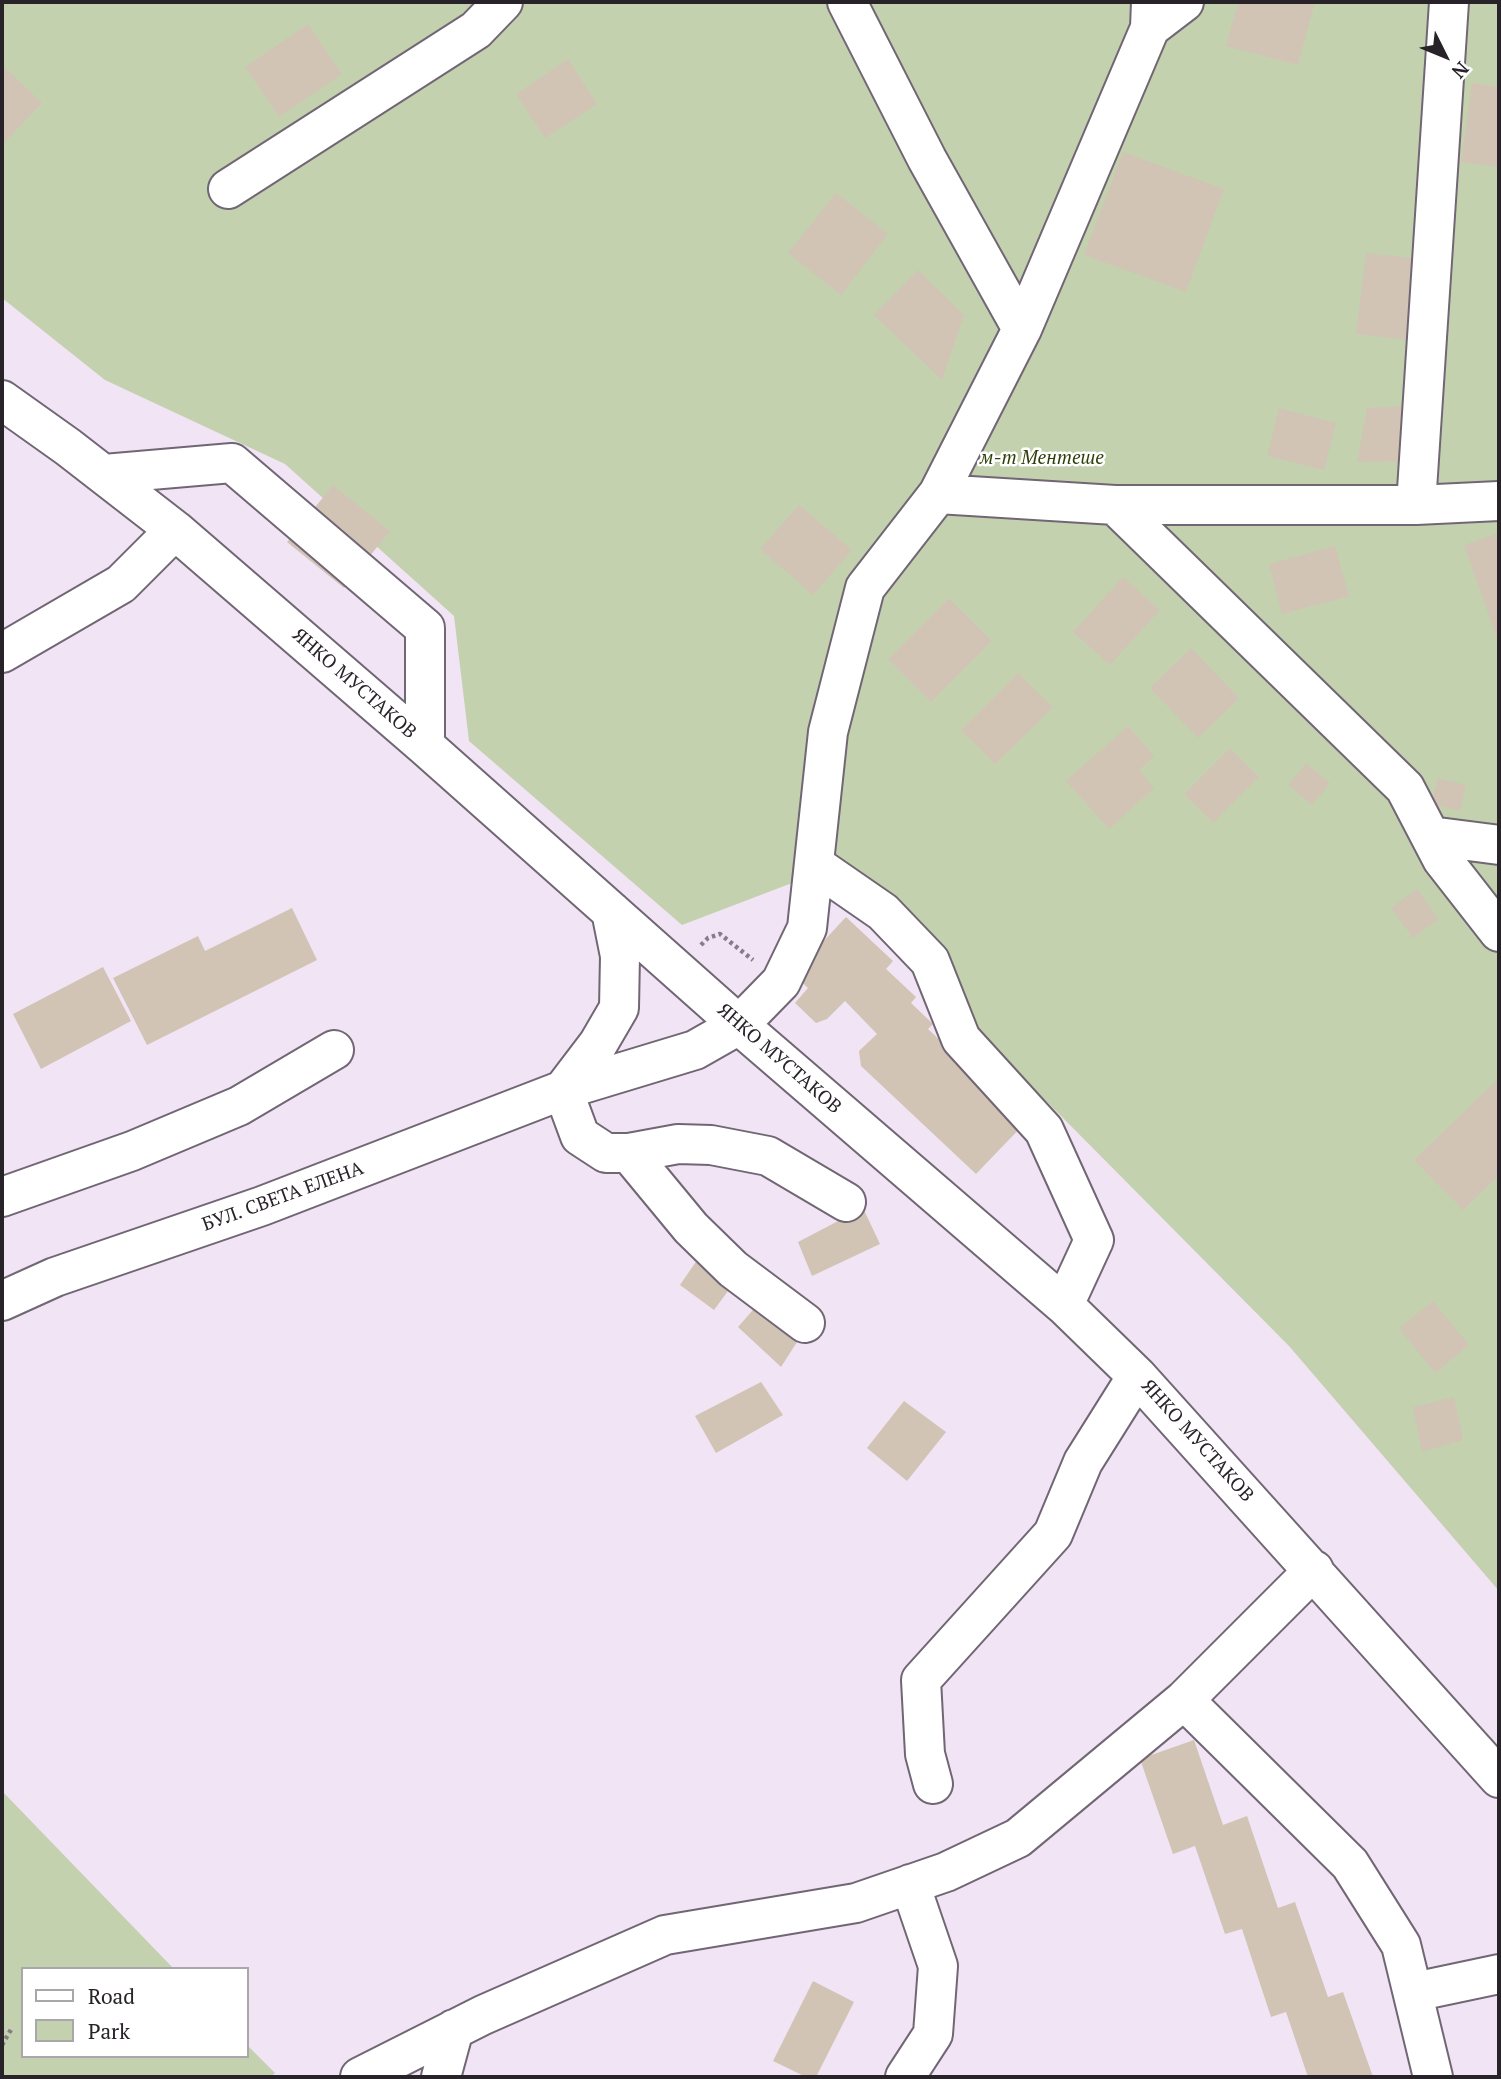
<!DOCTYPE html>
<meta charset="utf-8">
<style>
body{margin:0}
#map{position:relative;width:1501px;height:2079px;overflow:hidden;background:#f1e4f4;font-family:"PT Serif",serif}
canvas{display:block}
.frame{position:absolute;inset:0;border:4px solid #282329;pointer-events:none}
.legend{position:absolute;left:21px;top:1967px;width:228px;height:91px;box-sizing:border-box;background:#fff;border:2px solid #a9a7a9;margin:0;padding:9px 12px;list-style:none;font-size:21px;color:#282329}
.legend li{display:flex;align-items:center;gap:14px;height:35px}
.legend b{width:35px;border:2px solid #a9a7a9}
.north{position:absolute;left:1410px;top:21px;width:70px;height:70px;-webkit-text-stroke:5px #fff;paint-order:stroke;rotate:133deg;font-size:19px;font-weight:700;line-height:28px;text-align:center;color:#282329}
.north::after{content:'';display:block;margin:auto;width:24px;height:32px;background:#282329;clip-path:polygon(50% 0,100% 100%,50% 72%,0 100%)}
</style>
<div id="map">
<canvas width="1501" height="2079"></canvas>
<div class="frame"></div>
<ul class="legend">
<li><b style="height:9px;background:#fff"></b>Road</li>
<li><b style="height:19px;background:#c4d1af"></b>Park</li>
</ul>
<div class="north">N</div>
</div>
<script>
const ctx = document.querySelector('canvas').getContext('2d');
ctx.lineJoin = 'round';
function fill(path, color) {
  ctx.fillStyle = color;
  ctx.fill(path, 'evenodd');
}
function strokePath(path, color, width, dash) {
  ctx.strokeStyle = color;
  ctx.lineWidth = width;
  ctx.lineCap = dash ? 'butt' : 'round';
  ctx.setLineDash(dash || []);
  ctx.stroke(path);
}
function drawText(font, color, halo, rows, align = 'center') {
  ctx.font = font + ' "PT Serif",serif';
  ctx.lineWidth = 5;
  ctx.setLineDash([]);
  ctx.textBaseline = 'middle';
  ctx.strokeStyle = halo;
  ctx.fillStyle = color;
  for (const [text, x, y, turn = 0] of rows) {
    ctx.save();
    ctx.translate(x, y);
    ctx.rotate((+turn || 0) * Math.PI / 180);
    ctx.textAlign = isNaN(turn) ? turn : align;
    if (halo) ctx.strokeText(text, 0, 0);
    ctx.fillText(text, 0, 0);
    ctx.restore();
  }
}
const green = new Path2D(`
 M 2,2 L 1499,2 L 1499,1591 L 1289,1346 L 954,1008 L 834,867 L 682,925 L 469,741 L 454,616 L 285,464 L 105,380 L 2,298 Z
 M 2,1791 L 174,1969 L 23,1969 L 23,2056 L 247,2056 L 247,2045 L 275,2073 L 271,2077 L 2,2077 Z`);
const building = new Path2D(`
 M 1238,2 L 1315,2 L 1298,65 L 1226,46 Z
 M 308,24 L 342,74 L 279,117 L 245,67 Z
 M 568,59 L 597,104 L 545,138 L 516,94 Z
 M 2,65 L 42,103 L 2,145 Z
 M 1472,83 L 1499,87 L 1499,167 L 1461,162 Z
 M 1123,152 L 1224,189 L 1186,292 L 1084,255 Z
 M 836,193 L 888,234 L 841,295 L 788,253 Z
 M 1366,253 L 1420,259 L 1410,340 L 1356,334 Z
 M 918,270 L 964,315 L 942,380 L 874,315 Z
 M 1416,405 L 1411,461 L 1357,462 L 1367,408 Z
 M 1279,408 L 1336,423 L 1324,470 L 1267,456 Z
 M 333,485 L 390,531 L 344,588 L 287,542 Z
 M 799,505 L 852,550 L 813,595 L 760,549 Z
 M 1499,533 L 1499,644 L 1464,545 Z
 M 1335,546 L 1349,596 L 1282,614 L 1269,564 Z
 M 1123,577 L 1160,610 L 1110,665 L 1073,632 Z
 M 949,598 L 992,641 L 931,702 L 888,659 Z
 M 1191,648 L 1239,698 L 1198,738 L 1150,688 Z
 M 1018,673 L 1053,707 L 995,764 L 961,730 Z
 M 1128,726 L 1154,756 L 1139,770 L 1154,788 L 1109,829 L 1066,781 Z
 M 1230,748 L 1259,777 L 1213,823 L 1184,794 Z
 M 1306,763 L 1330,783 L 1312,805 L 1288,785 Z
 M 1438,778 L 1466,785 L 1460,811 L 1431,804 Z
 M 1417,889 L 1438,919 L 1413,938 L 1391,908 Z
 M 292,908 L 317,960 L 147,1045 L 113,978 L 198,936 L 205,951 Z
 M 846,917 L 893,961 L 886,969 L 916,997 L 911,1003 L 933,1024 L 928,1029 L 946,1046 L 944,1049 L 1024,1124 L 976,1174 L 861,1066 L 859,1051 L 877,1034 L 845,1001 L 827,1019 L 816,1023 L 795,1003 L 808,988 L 793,974 Z
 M 103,967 L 131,1021 L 41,1069 L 13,1014 Z
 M 1499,1078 L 1499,1175 L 1463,1210 L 1414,1160 Z
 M 863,1208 L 880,1244 L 812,1276 L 798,1242 Z
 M 704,1250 L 739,1276 L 714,1310 L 680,1285 Z
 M 766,1295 L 806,1328 L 781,1367 L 738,1327 Z
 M 1433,1301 L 1469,1345 L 1435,1373 L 1399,1328 Z
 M 761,1382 L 783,1415 L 716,1453 L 695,1416 Z
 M 1454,1397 L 1463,1440 L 1422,1452 L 1413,1407 Z
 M 904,1401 L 946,1432 L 907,1481 L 867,1448 Z
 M 1194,1740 L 1223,1825 L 1247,1816 L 1278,1908 L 1295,1902 L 1328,1997 L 1343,1992 L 1373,2077 L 1308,2077 L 1286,2012 L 1271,2017 L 1242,1929 L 1225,1934 L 1195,1846 L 1173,1854 L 1140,1759 Z
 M 813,1981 L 854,2002 L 816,2077 L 806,2077 L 773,2061 Z`);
const path = new Path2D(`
 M 701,945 L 708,938 L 720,934 L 753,960
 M 2,2045 L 12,2028`);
const minor = new Path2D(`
 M 847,2 L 927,159 L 1022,329
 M 1150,28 L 1184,2
 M 228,189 L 476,30 L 503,2
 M 2,400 L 68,447 L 175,530 L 425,746 L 739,1025 L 1064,1305 L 1137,1376 L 1499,1778
 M 104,474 L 232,463 L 425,628 L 425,746
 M 938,494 L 1115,505 L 1416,505 L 1499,501
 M 1115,505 L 1405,788 L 1442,859 L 1499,932
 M 1416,505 L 1449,2
 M 2,653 L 121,584 L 175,530
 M 1430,836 L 1499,845
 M 815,865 L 883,912 L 930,961 L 961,1039 L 1044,1130 L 1094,1240 L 1064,1305
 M 563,1090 L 580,1136 L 606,1153 L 629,1153 L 691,1228 L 733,1269 L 805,1323
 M 563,1090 L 598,1044 L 619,1008 L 620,956 L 611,911
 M 629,1153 L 678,1144 L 711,1145 L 768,1156 L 846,1202
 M 2,1197 L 132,1151 L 239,1106 L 334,1050
 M 2,1301 L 55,1277 L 262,1206 L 563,1090 L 695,1050 L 739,1025 L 781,982 L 807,928 L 828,732 L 865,588 L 938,494 L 1022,329 L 1150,28 L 1151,2
 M 1184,1700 L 1350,1864 L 1401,1945 L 1433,2077
 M 933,1784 L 925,1754 L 921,1680 L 1053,1534 L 1083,1462 L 1137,1376
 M 1414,1992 L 1499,1974
 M 360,2077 L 483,2015 L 665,1935 L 856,1903 L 946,1872 L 1018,1838 L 1184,1700 L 1314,1570
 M 441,2077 L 454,2029
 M 905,2077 L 933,2034 L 938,1966 L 910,1884`);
const parkNames = [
 ["м-т Ментeше",1042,459]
];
const streetNames = [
 ["ЯНКО МУСТАКОВ",354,684,41],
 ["ЯНКО МУСТАКОВ",779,1059,41],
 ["БУЛ. СВЕТА ЕЛЕНА",283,1197,-20],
 ["ЯНКО МУСТАКОВ",1197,1441,48]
];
fill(green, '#c4d1af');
fill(building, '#d1c4b5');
strokePath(minor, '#716674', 42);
strokePath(path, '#867d88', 4.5, [3.5, 3.5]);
strokePath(minor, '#fff', 38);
drawText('italic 19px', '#2e3e08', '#fff', parkNames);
drawText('19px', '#282329', '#fff', streetNames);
</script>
